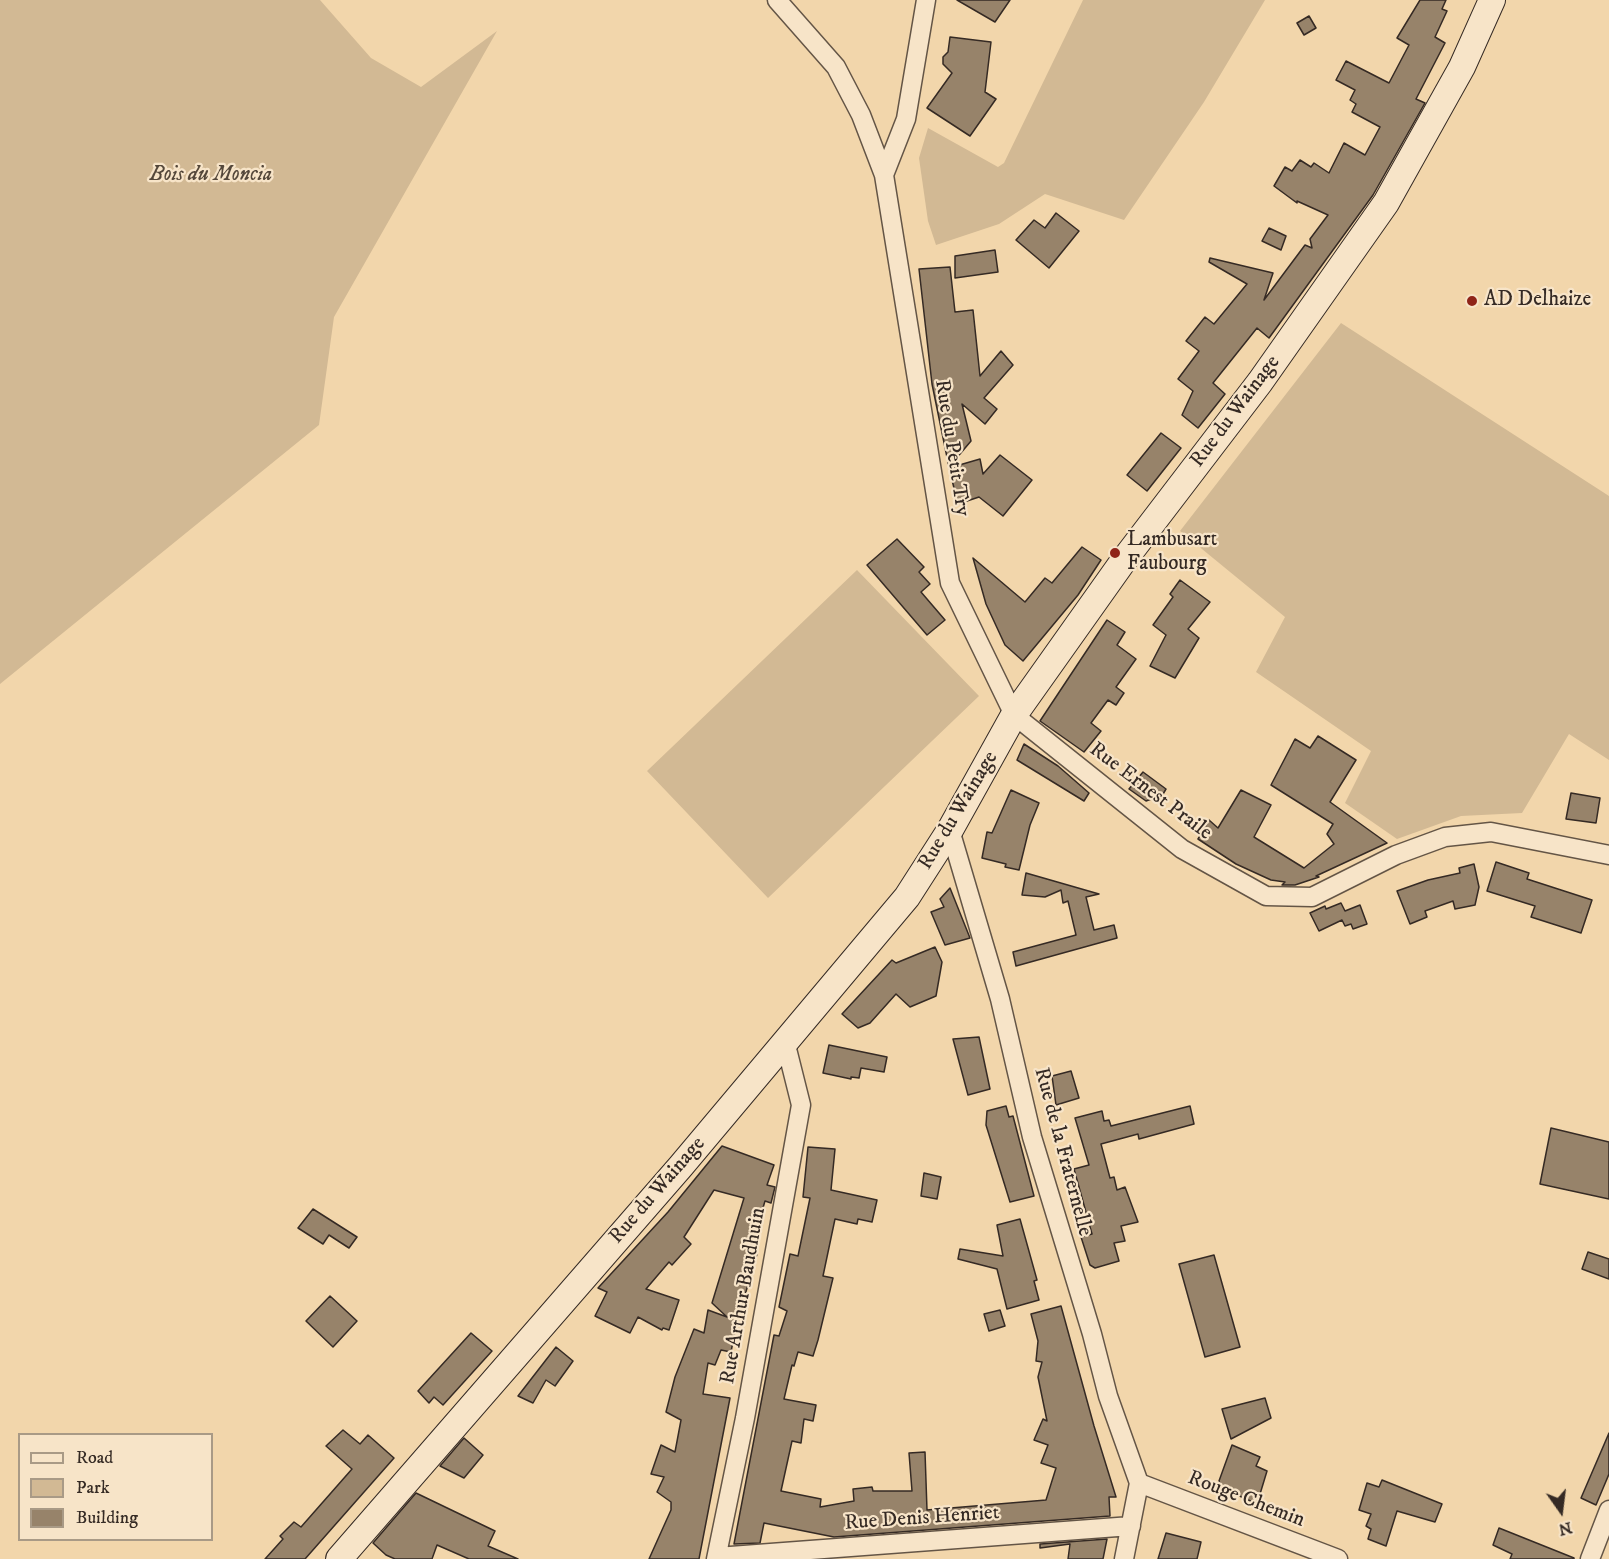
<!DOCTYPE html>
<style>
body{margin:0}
#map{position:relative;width:1609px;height:1559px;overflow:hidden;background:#f2d6ab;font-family:"IM FELL DW Pica",serif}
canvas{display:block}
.legend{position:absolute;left:18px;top:1433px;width:195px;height:108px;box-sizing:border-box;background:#f7e4c8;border:2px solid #a99a86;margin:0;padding:8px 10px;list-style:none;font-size:18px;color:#352a24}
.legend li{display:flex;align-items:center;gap:12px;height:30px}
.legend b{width:30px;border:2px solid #a99a86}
.north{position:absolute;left:1531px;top:1481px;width:60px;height:60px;-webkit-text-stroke:4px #f7e4c8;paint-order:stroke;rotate:166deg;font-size:16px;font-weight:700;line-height:24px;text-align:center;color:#352a24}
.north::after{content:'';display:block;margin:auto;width:21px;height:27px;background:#352a24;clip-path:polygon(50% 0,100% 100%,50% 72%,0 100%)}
</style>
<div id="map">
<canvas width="1609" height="1559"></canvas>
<ul class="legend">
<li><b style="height:8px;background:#f7e4c8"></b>Road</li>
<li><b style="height:16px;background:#d2b994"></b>Park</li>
<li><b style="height:16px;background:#97836a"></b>Building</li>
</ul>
<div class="north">N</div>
</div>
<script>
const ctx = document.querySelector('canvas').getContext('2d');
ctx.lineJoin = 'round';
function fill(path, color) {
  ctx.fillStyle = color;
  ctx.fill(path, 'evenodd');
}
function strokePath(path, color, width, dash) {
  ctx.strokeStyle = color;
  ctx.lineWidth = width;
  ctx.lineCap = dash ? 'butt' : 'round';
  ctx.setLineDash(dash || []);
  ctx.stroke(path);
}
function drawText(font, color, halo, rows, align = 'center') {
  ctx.font = font + ' "IM FELL DW Pica",serif';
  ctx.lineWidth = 4.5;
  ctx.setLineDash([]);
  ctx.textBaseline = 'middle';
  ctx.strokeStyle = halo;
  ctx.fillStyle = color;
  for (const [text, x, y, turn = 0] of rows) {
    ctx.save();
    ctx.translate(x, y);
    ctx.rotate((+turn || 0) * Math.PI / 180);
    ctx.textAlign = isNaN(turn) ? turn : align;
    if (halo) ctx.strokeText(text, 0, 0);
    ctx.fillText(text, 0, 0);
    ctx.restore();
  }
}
const green = new Path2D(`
 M 0,0 L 320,0 L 371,58 L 421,87 L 497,31 L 334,317 L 319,425 L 0,684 Z
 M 1083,0 L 1265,0 L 1204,102 L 1124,220 L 1045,194 L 999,224 L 936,245 L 928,221 L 919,158 L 928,128 L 998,167 L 1004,163 Z
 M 1341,323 L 1609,496 L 1609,760 L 1569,734 L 1522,813 L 1461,816 L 1397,839 L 1345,803 L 1371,751 L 1256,672 L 1285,617 L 1180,531 Z
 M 857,570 L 979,696 L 768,898 L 647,771 Z`);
const building = new Path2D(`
 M 957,0 L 1010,0 L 995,22 Z
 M 1420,0 L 1446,0 L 1442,9 L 1447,11 L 1435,37 L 1445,43 L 1416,99 L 1425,103 L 1373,195 L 1269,338 L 1257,328 L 1213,383 L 1225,394 L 1198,428 L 1182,415 L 1193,391 L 1178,379 L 1199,351 L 1186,341 L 1205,317 L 1214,324 L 1247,284 L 1209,262 L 1210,258 L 1273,273 L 1264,300 L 1305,245 L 1312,248 L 1310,239 L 1328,215 L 1297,201 L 1297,203 L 1274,186 L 1285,167 L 1292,171 L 1300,160 L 1311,167 L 1314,163 L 1329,173 L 1344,143 L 1365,155 L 1380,127 L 1352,112 L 1356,104 L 1350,100 L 1355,90 L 1336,80 L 1346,61 L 1389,83 L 1409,45 L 1397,38 Z
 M 1309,16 L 1316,28 L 1304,35 L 1297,23 Z
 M 950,37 L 991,42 L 985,92 L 996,99 L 970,136 L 927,108 L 952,73 L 943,64 L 943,57 L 948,52 Z
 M 1056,213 L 1079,231 L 1049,268 L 1016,240 L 1034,220 L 1045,228 Z
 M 1269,228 L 1286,236 L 1281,250 L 1262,241 Z
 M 995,250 L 998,272 L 955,278 L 955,256 Z
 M 950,267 L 955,312 L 973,310 L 980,376 L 1001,351 L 1013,365 L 984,398 L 997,409 L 985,424 L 962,404 L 971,441 L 949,467 L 932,384 L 919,269 Z
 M 1161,433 L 1181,448 L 1147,491 L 1127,475 Z
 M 1000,455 L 1032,480 L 1003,516 L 979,497 L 958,504 L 949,468 L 980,459 L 983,474 Z
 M 897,539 L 924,567 L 919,572 L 930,584 L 921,592 L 945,620 L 927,635 L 867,565 Z
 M 1082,547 L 1101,560 L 1078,595 L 1023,661 L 1005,645 L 986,604 L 973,558 L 1025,602 L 1045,578 L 1052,583 Z
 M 1180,580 L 1210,602 L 1188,629 L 1199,638 L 1175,678 L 1150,666 L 1166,635 L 1153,625 L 1173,597 L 1170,594 Z
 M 1107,620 L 1125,632 L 1117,645 L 1136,659 L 1116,687 L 1124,693 L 1116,705 L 1108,700 L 1091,723 L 1101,731 L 1084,752 L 1040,721 Z
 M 1318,736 L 1356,760 L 1330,802 L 1387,843 L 1316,876 L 1319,877 L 1295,885 L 1282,885 L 1285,882 L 1271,880 L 1236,864 L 1198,839 L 1209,820 L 1218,828 L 1241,790 L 1271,805 L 1254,837 L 1304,868 L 1334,844 L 1327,834 L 1333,824 L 1271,785 L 1295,739 L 1310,748 Z
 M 1024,744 L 1058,766 L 1089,793 L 1084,801 L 1017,760 Z
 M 1143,772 L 1166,789 L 1159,801 L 1154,798 L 1146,801 L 1129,789 Z
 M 1011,790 L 1039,803 L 1030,825 L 1019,870 L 1005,867 L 1006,864 L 982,858 L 987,832 L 992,833 Z
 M 1571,793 L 1600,798 L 1596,823 L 1566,819 Z
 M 1496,862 L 1529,873 L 1527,879 L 1592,900 L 1581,933 L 1531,917 L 1535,906 L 1487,891 Z
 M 1474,864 L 1479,887 L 1475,905 L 1455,909 L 1453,901 L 1425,911 L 1427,917 L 1410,924 L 1397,891 L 1428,880 L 1460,873 L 1459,868 Z
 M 1026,873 L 1099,894 L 1086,897 L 1094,930 L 1114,925 L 1117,938 L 1016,966 L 1013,952 L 1076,935 L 1068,901 L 1063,903 L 1061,890 L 1045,897 L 1022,895 Z
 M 950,888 L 970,938 L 945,945 L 931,912 L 944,907 L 940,899 Z
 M 1341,903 L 1345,911 L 1360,905 L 1367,924 L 1353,929 L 1351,924 L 1345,926 L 1342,920 L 1319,931 L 1310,913 L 1325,906 L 1326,909 Z
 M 935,947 L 942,962 L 936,996 L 910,1007 L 896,994 L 870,1023 L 858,1028 L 842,1014 L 892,960 L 896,963 Z
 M 979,1037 L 990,1089 L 968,1095 L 953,1039 Z
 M 829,1045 L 887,1057 L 884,1072 L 861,1068 L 859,1078 L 851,1077 L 851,1079 L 823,1073 Z
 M 1071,1071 L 1079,1098 L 1056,1105 L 1052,1076 Z
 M 1006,1106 L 1009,1117 L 1013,1116 L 1034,1196 L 1010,1202 L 986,1125 L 987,1111 Z
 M 1190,1106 L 1194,1124 L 1139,1139 L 1138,1134 L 1101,1144 L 1110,1178 L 1114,1177 L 1117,1190 L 1125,1187 L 1138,1222 L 1121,1226 L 1125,1241 L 1114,1243 L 1119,1261 L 1095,1268 L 1090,1265 L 1081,1237 L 1092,1234 L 1074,1169 L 1089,1165 L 1075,1118 L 1102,1111 L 1104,1121 L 1109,1120 L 1111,1126 Z
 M 1551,1128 L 1609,1142 L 1609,1199 L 1540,1184 Z
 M 722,1146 L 774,1165 L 767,1185 L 775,1187 L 771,1203 L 765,1201 L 750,1252 L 757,1254 L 745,1295 L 742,1293 L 731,1352 L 721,1350 L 715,1365 L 708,1363 L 703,1394 L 730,1398 L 699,1559 L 649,1559 L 671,1510 L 671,1502 L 657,1492 L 664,1477 L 651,1474 L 661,1445 L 675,1452 L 681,1420 L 666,1412 L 675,1377 L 694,1329 L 704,1333 L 708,1310 L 727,1317 L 712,1303 L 744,1198 L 714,1190 L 684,1237 L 691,1244 L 672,1265 L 669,1262 L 646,1289 L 679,1300 L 669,1330 L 663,1328 L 662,1330 L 638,1317 L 630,1333 L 595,1316 L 607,1292 L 598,1288 L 668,1212 Z
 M 808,1147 L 835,1149 L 831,1190 L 877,1200 L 872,1222 L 858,1219 L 857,1224 L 835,1219 L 823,1276 L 833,1278 L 818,1340 L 813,1356 L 798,1352 L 794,1366 L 792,1365 L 784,1399 L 816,1405 L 813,1421 L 804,1419 L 801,1443 L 792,1441 L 781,1491 L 821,1499 L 820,1507 L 854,1501 L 853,1489 L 872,1487 L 873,1491 L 912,1491 L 909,1453 L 925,1452 L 927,1510 L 1046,1500 L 1056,1468 L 1041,1463 L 1048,1445 L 1034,1440 L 1043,1419 L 1047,1421 L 1038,1377 L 1042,1362 L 1036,1361 L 1038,1341 L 1031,1314 L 1061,1306 L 1094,1426 L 1116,1497 L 1109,1497 L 1110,1516 L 834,1537 L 764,1523 L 760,1543 L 734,1544 L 774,1335 L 779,1336 L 787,1311 L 779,1307 L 790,1254 L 798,1256 L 810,1198 L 803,1197 Z
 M 924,1173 L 941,1177 L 937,1199 L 921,1196 Z
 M 313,1209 L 357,1237 L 349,1248 L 329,1235 L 323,1244 L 298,1228 Z
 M 1020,1219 L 1037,1280 L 1034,1281 L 1039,1300 L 1007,1309 L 997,1269 L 958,1259 L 960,1249 L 1003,1256 L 997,1225 Z
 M 1588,1252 L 1609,1259 L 1609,1279 L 1582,1269 Z
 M 1214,1255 L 1240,1347 L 1205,1357 L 1179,1264 Z
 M 330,1296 L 357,1321 L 333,1347 L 306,1321 Z
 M 1000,1310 L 1005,1326 L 989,1331 L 984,1314 Z
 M 471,1333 L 492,1351 L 443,1405 L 434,1397 L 429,1403 L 418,1391 Z
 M 556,1347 L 573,1361 L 555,1386 L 546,1380 L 533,1403 L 518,1396 Z
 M 1265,1398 L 1271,1418 L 1231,1439 L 1222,1409 Z
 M 343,1430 L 360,1444 L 368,1435 L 394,1458 L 305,1559 L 265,1559 L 283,1539 L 280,1536 L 294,1522 L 301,1527 L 352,1469 L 326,1446 Z
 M 1609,1433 L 1609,1474 L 1596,1505 L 1581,1498 Z
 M 464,1438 L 483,1455 L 464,1478 L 440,1466 Z
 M 1232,1445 L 1260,1457 L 1256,1466 L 1267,1471 L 1257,1504 L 1222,1488 L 1219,1481 Z
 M 1382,1480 L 1442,1504 L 1435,1522 L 1397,1511 L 1386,1546 L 1368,1539 L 1371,1529 L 1366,1526 L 1371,1514 L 1359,1510 L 1367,1483 L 1379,1487 Z
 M 416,1493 L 495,1531 L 488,1546 L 518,1559 L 469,1559 L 437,1545 L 432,1559 L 395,1559 L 386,1555 L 373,1543 Z
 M 1499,1528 L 1574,1558 L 1574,1559 L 1510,1559 L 1512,1554 L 1493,1545 Z
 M 1166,1533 L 1201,1542 L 1197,1559 L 1158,1559 Z
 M 1107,1539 L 1103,1559 L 1068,1559 L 1070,1544 L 1040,1548 L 1040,1544 Z`);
const minor = new Path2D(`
 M 777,0 L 836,67 L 861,115 L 884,175 L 950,583 L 1014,715 L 1182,849 L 1266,896 L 1312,897 L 1396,855 L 1445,837 L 1491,832 L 1609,855
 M 884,175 L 906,119 L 926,0
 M 950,830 L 1000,999 L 1032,1137 L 1092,1334 L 1108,1396 L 1139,1483
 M 1139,1483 L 1338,1559
 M 717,1557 L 1131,1526
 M 716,1559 L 745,1418 L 801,1105 L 785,1041
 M 1124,1559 L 1139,1483
 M 1590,1559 L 1609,1510`);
const secondary = new Path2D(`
 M 339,1559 L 681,1166 L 907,897 L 950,830 L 1014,715 L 1124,560 L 1260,382 L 1386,203 L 1462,67 L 1492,0`);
const markers = [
 [1472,301,6,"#8f2418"],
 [1115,553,6,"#8f2418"]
];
const parkNames = [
 ["Bois du Moncia",211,176]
];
const poiNames = [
 ["AD Delhaize",1484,301],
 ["Lambusart",1127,541],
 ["Faubourg",1127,565]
];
const streetNames = [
 ["Rue du Wainage",1236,412,-53],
 ["Rue du Petit Try",951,448,81],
 ["Rue Ernest Praile",1150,792,37],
 ["Rue du Wainage",959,811,-59],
 ["Rue de la Fraternelle",1062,1152,75],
 ["Rue du Wainage",658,1191,-49],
 ["Rue Arthur Baudhuin",744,1296,-80],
 ["Rouge Chemin",1246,1500,21],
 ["Rue Denis Henriet",922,1519,-4]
];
fill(green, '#d2b994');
fill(building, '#97836a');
strokePath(building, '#352a24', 1.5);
strokePath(minor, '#645546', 21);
strokePath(secondary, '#352a24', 28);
strokePath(minor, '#f7e4c8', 18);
strokePath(secondary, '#f7e4c8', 26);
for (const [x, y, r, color] of markers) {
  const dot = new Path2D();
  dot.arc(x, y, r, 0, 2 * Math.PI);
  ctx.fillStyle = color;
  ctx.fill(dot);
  strokePath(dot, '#f7e4c8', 2);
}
drawText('italic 21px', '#54473a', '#f7e4c8', parkNames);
drawText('21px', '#352a24', '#f7e4c8', poiNames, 'left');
drawText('21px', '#352a24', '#f7e4c8', streetNames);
</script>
